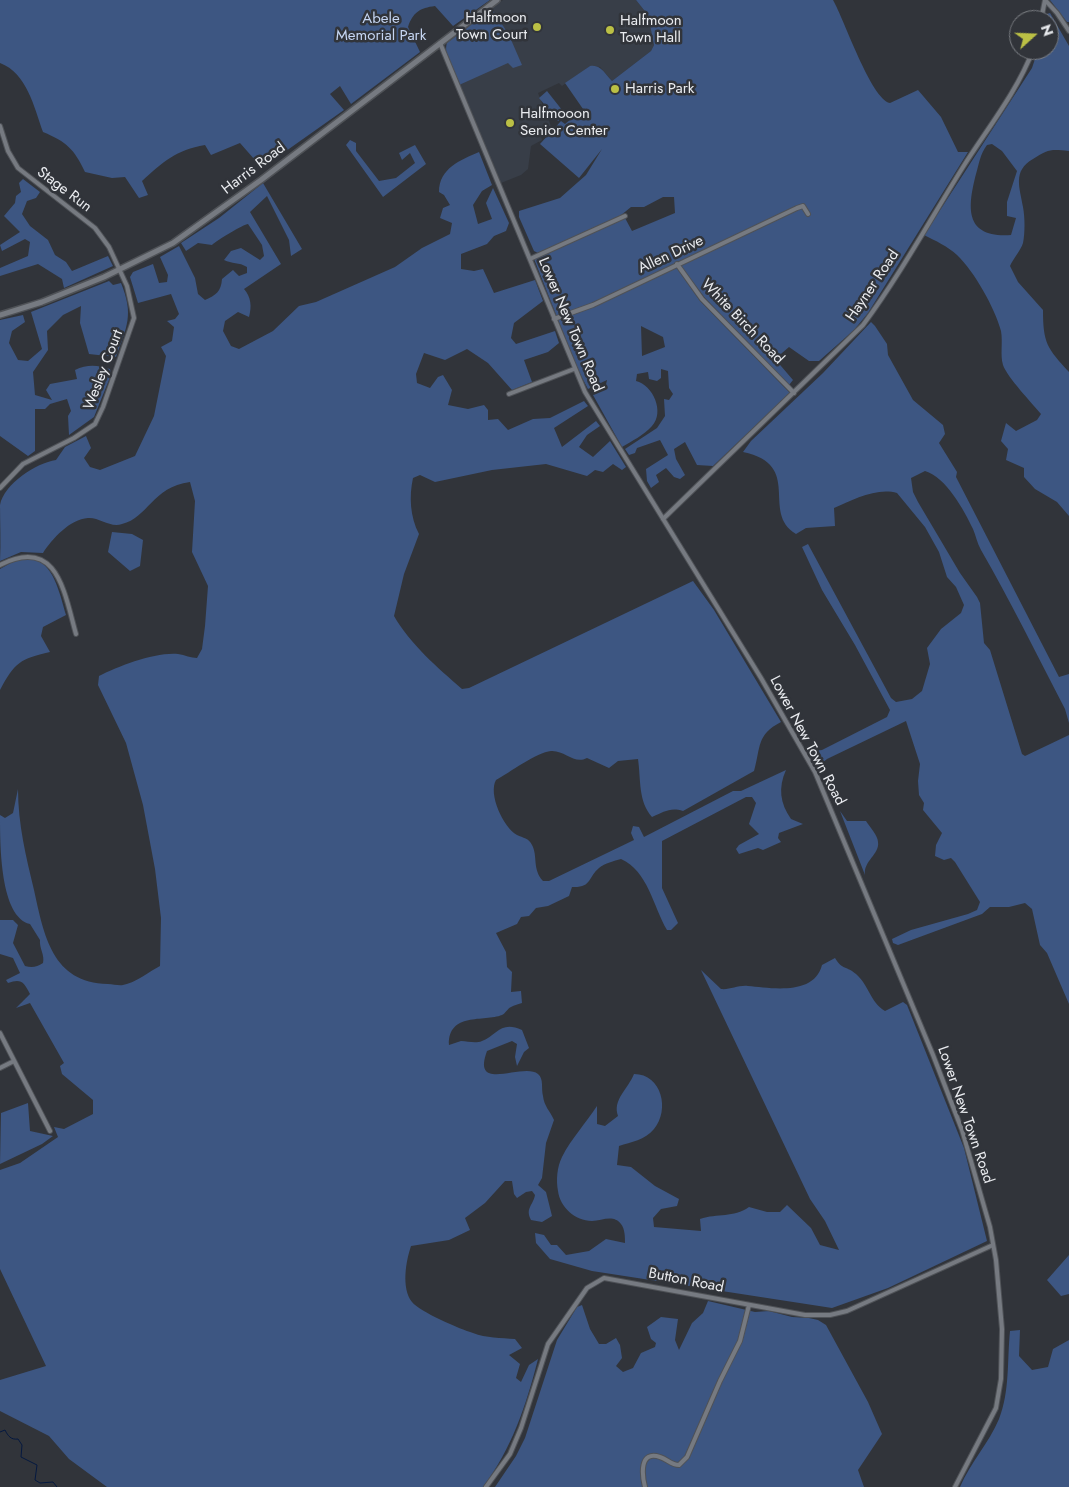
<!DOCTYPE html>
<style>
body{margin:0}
#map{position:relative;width:1069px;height:1487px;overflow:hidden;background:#31343a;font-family:Jost,sans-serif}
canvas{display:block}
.north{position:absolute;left:1009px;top:10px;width:50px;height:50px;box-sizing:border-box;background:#31343a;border:1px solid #7b7e83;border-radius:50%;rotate:70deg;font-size:14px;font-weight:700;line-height:20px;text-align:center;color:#eaecf0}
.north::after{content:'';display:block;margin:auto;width:18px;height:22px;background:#bbc045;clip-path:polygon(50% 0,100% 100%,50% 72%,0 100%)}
</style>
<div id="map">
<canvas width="1069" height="1487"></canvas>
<div class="north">N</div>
</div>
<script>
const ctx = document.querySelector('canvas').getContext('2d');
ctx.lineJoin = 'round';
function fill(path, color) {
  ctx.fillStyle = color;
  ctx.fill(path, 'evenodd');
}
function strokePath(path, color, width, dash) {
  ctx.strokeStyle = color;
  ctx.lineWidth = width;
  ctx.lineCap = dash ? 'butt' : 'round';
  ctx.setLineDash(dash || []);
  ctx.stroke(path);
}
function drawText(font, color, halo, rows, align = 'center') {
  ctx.font = font + ' Jost,sans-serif';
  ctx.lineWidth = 5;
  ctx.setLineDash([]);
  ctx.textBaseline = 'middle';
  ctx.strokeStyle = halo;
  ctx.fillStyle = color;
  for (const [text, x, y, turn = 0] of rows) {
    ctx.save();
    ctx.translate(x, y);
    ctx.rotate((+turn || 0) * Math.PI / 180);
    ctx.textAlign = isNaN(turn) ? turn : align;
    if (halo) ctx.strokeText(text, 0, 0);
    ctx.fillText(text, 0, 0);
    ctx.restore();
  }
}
const built = new Path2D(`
 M 503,0 L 636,0 L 648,15 L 654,45 L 651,51 L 612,81 L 600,67 L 590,66 L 562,86 L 559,83 L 538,93 L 551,126 L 541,136 L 542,140 L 531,146 L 528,169 L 521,175 L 501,183 L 445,49 L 447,43 Z`);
const green = new Path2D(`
 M 0,0 L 490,0 L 453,26 L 435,6 C 420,8 413,12 408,27 L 420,52 L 351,104 L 340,86 L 330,94 L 344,110 L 262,168 L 240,143 L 211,155 L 205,145 C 176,150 163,162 142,181 L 148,195 L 139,198 L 125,177 L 112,178 L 85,172 C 74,149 67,142 43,132 C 34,107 27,73 0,63 Z
 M 636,0 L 833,0 C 844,19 871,99 890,103 L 918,90 L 941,117 L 958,152 L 968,152 L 868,313 L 854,330 L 819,361 L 809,361 L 789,347 L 775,359 L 793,380 L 789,385 L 705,298 L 680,265 L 676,267 L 700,301 L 790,393 L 713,466 L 697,465 L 685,442 L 674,449 L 676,459 L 685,475 L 680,479 L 674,477 L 666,468 L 656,475 L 659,482 L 651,488 L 647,481 L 646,469 L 668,455 L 660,440 L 637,448 L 635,453 L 629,455 L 625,449 L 657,428 L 665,416 L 664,399 L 669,400 L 673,394 L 669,388 L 668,371 L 661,369 L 661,378 L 657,381 L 649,379 L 648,372 L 637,374 L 636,381 C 653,385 665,412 652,426 C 644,435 632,441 622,447 L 593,395 L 605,389 L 607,380 L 588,389 L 578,370 L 534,259 L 625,218 L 632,231 L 675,213 L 674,197 L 663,197 L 644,207 L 631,207 L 620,216 L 538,253 L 534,251 L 519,217 L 519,211 L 560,198 L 586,175 L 602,149 L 579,178 L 540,144 L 561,121 L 565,124 L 583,109 L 565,83 L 590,66 C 601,64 605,74 612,81 L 651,51 L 654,45 L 648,15 ZM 641,326 L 663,337 L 665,347 L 642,356 Z
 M 1050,0 L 1069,0 L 1069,22 L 1067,22 Z
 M 492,9 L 509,35 L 522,65 L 513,68 L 508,63 L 459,85 C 454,72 443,56 447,43 Z
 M 1050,13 L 1069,46 L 1069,151 C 1051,149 1048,149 1033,159 C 1012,171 1020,188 1023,207 C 1025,218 1025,233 1023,243 C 1021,250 1013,259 1010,266 L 1018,282 L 1043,310 C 1043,343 1047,348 1069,372 L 1069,516 L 1057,502 L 1035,489 L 1024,477 L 1024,468 L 1006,460 L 1008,449 L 1001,441 L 1006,423 L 1016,431 L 1037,420 L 1041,414 C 1032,403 1007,377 1003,365 C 1000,355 1003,342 1001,331 C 995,308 974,271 957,255 C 947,246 936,241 924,235 L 1032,68 L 1038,50 L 1049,50 L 1049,20 L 1046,20 L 1047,14 ZM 992,144 L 1002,151 L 1017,171 L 1007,202 L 1007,216 L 1016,218 L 1011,235 C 965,238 967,209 976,174 C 979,164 980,154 987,145 Z
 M 547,91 L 566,115 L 558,121 L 539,98 Z
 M 350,140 L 356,143 L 356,151 L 379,181 L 396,178 L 415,163 L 410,153 L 402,160 L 399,153 L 415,145 L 426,164 L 383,197 L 346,145 Z
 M 479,152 L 492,185 L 482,191 L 473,205 L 478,224 L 492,219 L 486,203 L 493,188 L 509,223 L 506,231 L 494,236 L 487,244 L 461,254 L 461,269 L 474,271 L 483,269 L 494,293 L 535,280 L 543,301 L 514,323 L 511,338 L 516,344 L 555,331 L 559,343 L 548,352 L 524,360 L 532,382 L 512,390 L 488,363 L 467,349 L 445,360 L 424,353 L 416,374 L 417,383 L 430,388 L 438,377 L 443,375 L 452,390 L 448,405 L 468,409 L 484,405 L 488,410 L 488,420 L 498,419 L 508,430 L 533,419 L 550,418 L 584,401 L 588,406 L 554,428 L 562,447 L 596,421 L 600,426 L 587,435 L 579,447 L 593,457 L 610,441 L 626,467 L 622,470 L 613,464 L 603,472 L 595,470 L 587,476 L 546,464 L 492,470 L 435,482 L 420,475 L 413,478 C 409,496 410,517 419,534 L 404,574 L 394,616 C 410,644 438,668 462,689 L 469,688 L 693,581 L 714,610 L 781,722 C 756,735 761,747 754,771 L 683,811 C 670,807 664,812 652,817 C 638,801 641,780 638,759 L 618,761 L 609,768 L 587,758 C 574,765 565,750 551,751 C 537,752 509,773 496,780 C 488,794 503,827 517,835 C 523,838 529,838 532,845 C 538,856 532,869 543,881 L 549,881 L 634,840 L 631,833 L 633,826 L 639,827 L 644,837 L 733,791 L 741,791 L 786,770 C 778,788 780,803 791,819 L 803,824 L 779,833 L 778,838 L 781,842 L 763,850 L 758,848 L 739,854 L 736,849 L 739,845 L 759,834 L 749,824 L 756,803 L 752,797 L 746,797 L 662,841 L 662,888 L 678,923 L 671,930 L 667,930 C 653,906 648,871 621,859 C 614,861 605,863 599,868 C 588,877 592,888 572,887 L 569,896 L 548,906 L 536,908 L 529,916 L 521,917 L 517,924 L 496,933 L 506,952 L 507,967 L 512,972 L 511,992 L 521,991 L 522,1003 C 519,1004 514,1005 511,1007 C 507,1009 506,1013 502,1015 C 484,1022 448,1012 449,1045 C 453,1044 457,1042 461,1041 C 468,1041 475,1044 482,1041 C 497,1035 501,1020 522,1030 L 529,1048 L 524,1052 L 517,1066 L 515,1057 L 517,1044 L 512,1041 L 487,1051 C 471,1094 523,1062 538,1074 C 544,1079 541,1088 543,1096 C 544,1106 550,1111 554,1120 L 546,1143 L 542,1178 L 538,1185 L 546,1192 L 552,1216 L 542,1222 L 531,1220 C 525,1208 533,1206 535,1195 L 532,1191 L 526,1192 L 517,1198 L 514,1194 L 512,1181 L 505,1181 L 485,1203 L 465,1218 L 470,1230 L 449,1240 L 411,1246 C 406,1261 401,1288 412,1302 C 420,1312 460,1329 473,1333 C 486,1338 501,1338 515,1339 L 522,1348 L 509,1355 L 520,1364 L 516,1378 L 521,1382 L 529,1365 L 538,1359 C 526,1406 512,1448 483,1487 L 107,1487 L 69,1459 L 49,1436 L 0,1411 L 0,1380 L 46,1366 L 0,1269 L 0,1170 L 20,1163 L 58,1137 L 54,1127 L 64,1129 L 93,1114 L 93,1100 L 62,1074 L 60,1066 L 64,1063 L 30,1003 L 16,1008 L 30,994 C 24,982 21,978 8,983 L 6,980 L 20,973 L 13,958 L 0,954 L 0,920 L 13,920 L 18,925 L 13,943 L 25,966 C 32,968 37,967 43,963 C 45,955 39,948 40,940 L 30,924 C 0,917 0,845 0,815 L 5,818 L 13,813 L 18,789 C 18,824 26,857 34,890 C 44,935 52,983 108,984 C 113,984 119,986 123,985 C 135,983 150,971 160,966 L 161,918 L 155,869 L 143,805 L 126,743 L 98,685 L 99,676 C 119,666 155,652 178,654 C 185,655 191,658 197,658 L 202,649 L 205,626 L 208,586 L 192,552 L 195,501 L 190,482 C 152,487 148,518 122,524 C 110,528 99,517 88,518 C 70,519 52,539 43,553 L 21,552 L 0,561 C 1,543 0,523 0,505 C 4,484 36,463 56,460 L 65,447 L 86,436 L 91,448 L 84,458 L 90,467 L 100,470 L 135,456 L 154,416 L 166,356 L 161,347 L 172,341 L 174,327 L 167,321 L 175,319 L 179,314 L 171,294 L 138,303 L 130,277 L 133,272 L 153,264 L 159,283 L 167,282 L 168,275 L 160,257 L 179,246 L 195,278 L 198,294 L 205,300 C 216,295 221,292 222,279 L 233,270 L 239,276 L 247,273 L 247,267 C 239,262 232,264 224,260 L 231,251 L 241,248 L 260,260 L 264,256 L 262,245 L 248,224 C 244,224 216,241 212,245 L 198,243 L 186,251 L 181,243 L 219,218 L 263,183 L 302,249 L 291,256 L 289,240 L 267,196 L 250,212 L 281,264 L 244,289 C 251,297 252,306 249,317 L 238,312 L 225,321 L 223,331 L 231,346 L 239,349 L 273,331 L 299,306 L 316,302 L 395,267 L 422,248 L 450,234 L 452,223 L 440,218 L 443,208 L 450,205 L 444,195 L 439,192 C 439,168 461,160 479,152 Z
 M 23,179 L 40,192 L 36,198 L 27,201 L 22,214 L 30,226 L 48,240 L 55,255 L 66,262 L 72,271 L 108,256 L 113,266 L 64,288 L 62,279 L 38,264 L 0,276 L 0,268 L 28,256 L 30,242 L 25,239 L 2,251 L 0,245 L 20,232 L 4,216 L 15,203 L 16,196 L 21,192 L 19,183 Z
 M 109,281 L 113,285 L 121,283 C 134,315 127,326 116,357 L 89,354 L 80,323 L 81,306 L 63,315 L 47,331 L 48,350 L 33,372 L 35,395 L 52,400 L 46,390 L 50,384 L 77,379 L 75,370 C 87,364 98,365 110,369 L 111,375 L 94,417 L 69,435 L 68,416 L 71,411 L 67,399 L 50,404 L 45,409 L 35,409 L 35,451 L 28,456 L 0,436 L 0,320 L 23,315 L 25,322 L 12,331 L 9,343 L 18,360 L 28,361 L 42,349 L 31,312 Z
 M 871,322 L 875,326 L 887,344 L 888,355 L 913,400 L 943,425 L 945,434 L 939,443 L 957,472 L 956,477 L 1059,677 L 1069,674 L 1069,723 L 1065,709 C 1037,655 1011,602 981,550 C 977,543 976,536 973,529 C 964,510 946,477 925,471 L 911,478 L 913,492 L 918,502 L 960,573 L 977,597 L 980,603 L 984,643 L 990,650 L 1022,754 L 1025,756 L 1069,735 L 1069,1004 L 1047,953 L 1040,945 L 1032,909 L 1025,903 L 1009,907 L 990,907 L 982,914 L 898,945 L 893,943 L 892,939 L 911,930 L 968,914 L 977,910 L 980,902 L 955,862 L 951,858 L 944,860 L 935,856 L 936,845 L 942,833 L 923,810 L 924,803 L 919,795 L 918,781 L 920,764 L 906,721 L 827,759 L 822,763 L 822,772 L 809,746 L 814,751 L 822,750 L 887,717 L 890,710 L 855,645 L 822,590 L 802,547 L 808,544 L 891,698 L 896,702 L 912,699 L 922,691 L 930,664 L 927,648 L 941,629 L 961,613 L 964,605 L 956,587 L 947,577 L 939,552 L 925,527 L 897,493 C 877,487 852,500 834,508 L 835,526 L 806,528 L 796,534 C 760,512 804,465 743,452 L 751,441 L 823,373 Z
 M 112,532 L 132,534 L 143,540 L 140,566 L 130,571 L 108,552 Z
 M 16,560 C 22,560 31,558 36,560 C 55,566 61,599 66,615 L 43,627 L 41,636 L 50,652 C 20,659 15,662 0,690 L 0,569 Z
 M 840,811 L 847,821 L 866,821 C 870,827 878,836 878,842 C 880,854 863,861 865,875 Z
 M 835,958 C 842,970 847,966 856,974 C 869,985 870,1002 885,1011 L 903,1002 L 907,1005 L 964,1148 L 987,1241 L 888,1288 L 832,1308 L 592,1271 L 550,1259 L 536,1243 L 535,1233 L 544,1235 L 551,1245 L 557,1245 L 566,1255 L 589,1251 L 606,1239 L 625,1243 C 625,1237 625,1229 621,1224 C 613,1214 602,1221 592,1221 C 575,1221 560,1207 558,1191 C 556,1180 557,1167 562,1157 C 571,1139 586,1123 597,1106 L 597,1124 L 605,1126 L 618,1116 C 612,1100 628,1089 634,1074 C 662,1074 670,1110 654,1129 C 645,1140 631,1142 619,1146 L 617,1165 L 631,1167 L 655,1186 L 679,1199 L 677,1206 L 661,1209 L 653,1218 L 654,1227 L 701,1231 L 700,1219 C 718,1213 733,1218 749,1207 L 767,1212 L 780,1212 L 787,1205 L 811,1228 L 820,1245 L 839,1250 L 825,1221 L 810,1199 L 701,970 L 721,989 C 730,990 738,985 748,986 C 771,988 814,996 822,965 Z
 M 28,1103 L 30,1131 L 53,1136 L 42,1144 L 0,1164 L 1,1113 Z
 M 1069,1255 L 1069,1294 L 1061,1296 L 1047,1280 Z
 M 708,1301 L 755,1312 L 769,1311 L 792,1317 L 809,1318 L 818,1320 L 826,1325 L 868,1402 L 882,1434 L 858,1470 L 864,1487 L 495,1487 L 516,1456 L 525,1438 L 557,1340 L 577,1307 L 582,1305 L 590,1329 L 599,1344 L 606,1344 L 616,1338 L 620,1345 L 622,1358 L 616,1366 L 623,1372 L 633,1368 L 641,1353 L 655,1347 L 656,1343 L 651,1339 L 647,1327 L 661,1317 L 678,1319 L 675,1340 L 679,1350 L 692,1323 L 703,1313 Z
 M 1020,1330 L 1019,1356 L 1032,1370 L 1048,1367 L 1053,1349 L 1069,1340 L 1069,1487 L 960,1487 C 970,1463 989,1443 999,1419 C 1010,1391 1007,1361 1010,1331 Z`);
const stream = new Path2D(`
 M 0,1432 L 5,1430 C 8,1436 11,1440 18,1439 L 22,1445 L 21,1457 L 37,1465 L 35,1480 L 40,1483 L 53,1482 L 57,1487`);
const minor = new Path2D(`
 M 1045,0 L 1057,13 L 1069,31
 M 1041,20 L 1045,0
 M 440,43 L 585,392 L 761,678 L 815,772 L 933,1055 L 962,1130 L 990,1227 L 996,1260 L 1002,1329 L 1001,1379 L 996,1408 L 955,1487
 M 0,126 L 8,151 L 18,168 L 95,228 L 109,247 L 127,286 L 134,318 L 103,407 L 95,424 L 74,438 L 23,464 L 0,488
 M 530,259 L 625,216
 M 677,264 L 702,299 L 794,393
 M 554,319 L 593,305 L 797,208 L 803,206 L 808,214
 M 509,394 L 574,369
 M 663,519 L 863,325 C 900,275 930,220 963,167 C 987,129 1017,92 1033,50
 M 0,565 C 57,536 64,591 76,634
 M 0,1033 L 50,1131
 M 0,1068 L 14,1061
 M 486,1487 L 510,1454 L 521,1428 L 548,1344 L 587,1288 L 604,1278 L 805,1315 L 830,1315 L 847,1311 L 993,1245
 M 645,1487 C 642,1475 639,1450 660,1457 C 667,1459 671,1465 679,1465 L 687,1457 L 720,1381 L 740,1341 L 749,1305`);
const tertiary = new Path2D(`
 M 0,315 L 42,302 L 104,277 L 173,243 L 261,180 L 497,0`);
const markers = [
 [537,27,5,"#bbc045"],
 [610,30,5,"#bbc045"],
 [615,89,5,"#bbc045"],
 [510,123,5,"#bbc045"]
];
const poiNames = [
 ["Halfmoon",527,18,"right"],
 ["Town Court",527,35,"right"],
 ["Halfmoon",620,21],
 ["Town Hall",620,38],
 ["Harris Park",625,89],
 ["Halfmooon",520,114],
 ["Senior Center",520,131]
];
const parkNames = [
 ["Abele",381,19],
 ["Memorial Park",381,36]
];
const streetNames = [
 ["Harris Road",254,169,-37],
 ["Stage Run",64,190,37],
 ["Allen Drive",671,255,-25],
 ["Hayner Road",873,286,-56],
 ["White Birch Road",742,322,46],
 ["Lower New Town Road",570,325,67],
 ["Wesley Court",104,370,-69],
 ["Lower New Town Road",807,741,62],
 ["Lower New Town Road",965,1115,71],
 ["Button Road",686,1281,11]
];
fill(built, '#383e48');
fill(green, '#3d5682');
strokePath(stream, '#051940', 1);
strokePath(minor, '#4f5257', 6);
strokePath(tertiary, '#4f5257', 8);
strokePath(minor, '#767a81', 4);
strokePath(tertiary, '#767a81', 5);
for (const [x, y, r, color] of markers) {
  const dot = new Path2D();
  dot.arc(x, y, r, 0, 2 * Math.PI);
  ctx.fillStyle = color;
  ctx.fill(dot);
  strokePath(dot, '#31343a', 2);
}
drawText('15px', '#eaecf0', '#31343a', poiNames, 'left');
drawText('15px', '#c5d5f2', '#31343a', parkNames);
drawText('15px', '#eaecf0', '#31343a', streetNames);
</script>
